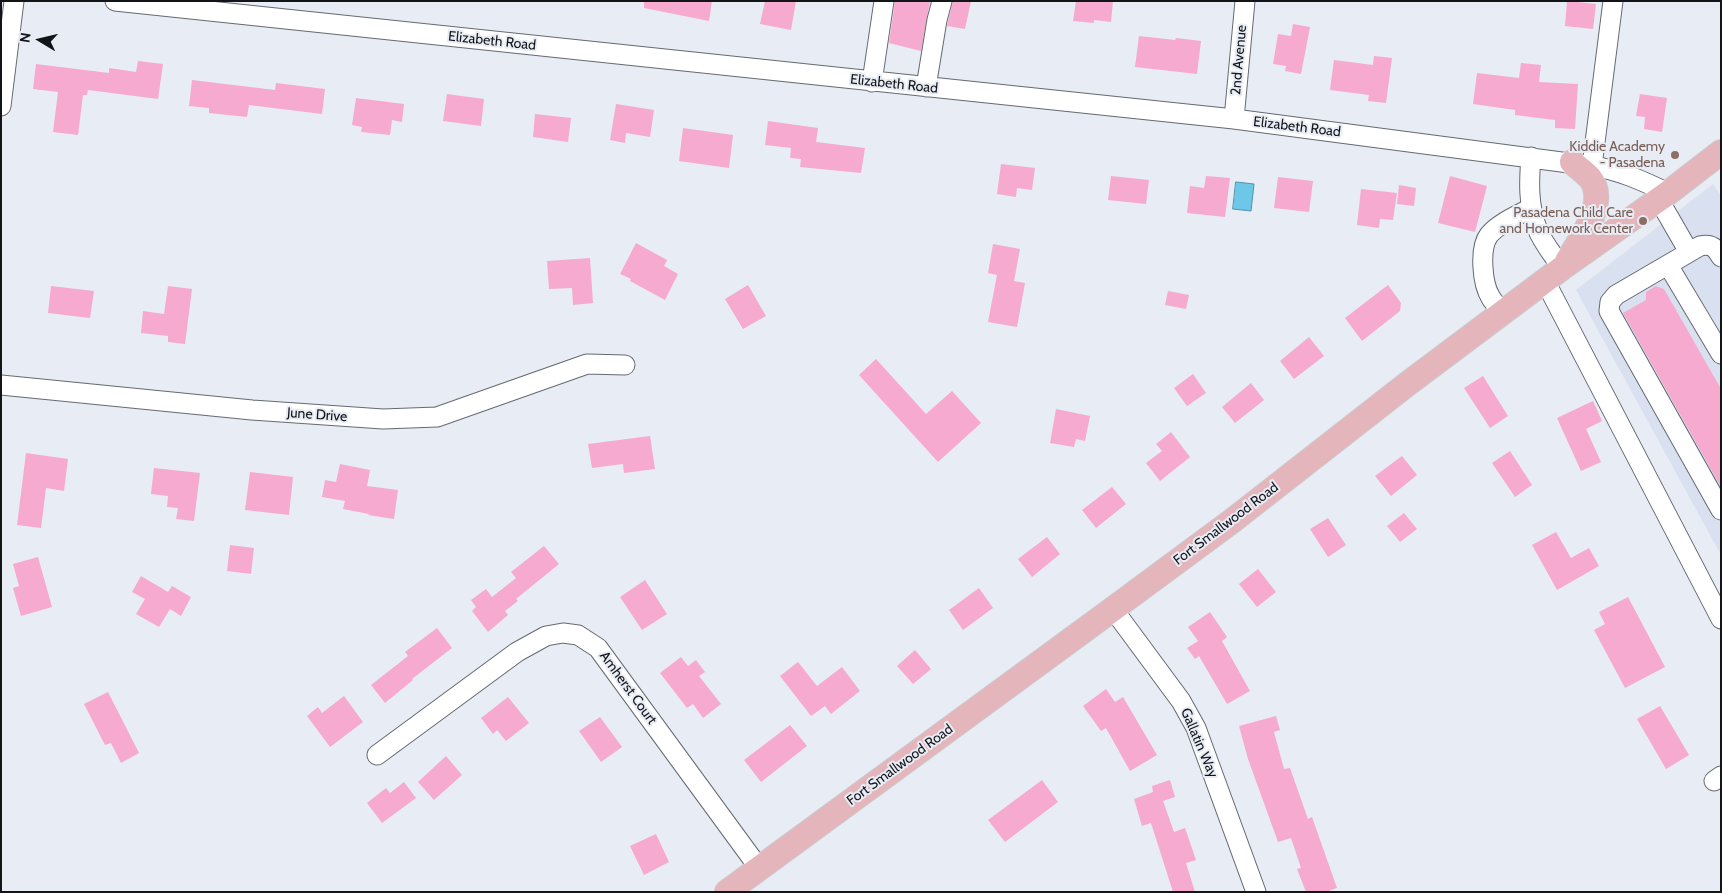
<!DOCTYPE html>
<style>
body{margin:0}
#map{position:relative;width:1722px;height:893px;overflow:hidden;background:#e8ecf5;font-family:Cabin,sans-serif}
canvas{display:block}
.frame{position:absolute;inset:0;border:2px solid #131418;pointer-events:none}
.north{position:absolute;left:15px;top:15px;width:50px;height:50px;-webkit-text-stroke:4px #e8ecf5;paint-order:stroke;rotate:279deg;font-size:14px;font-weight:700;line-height:20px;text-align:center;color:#131418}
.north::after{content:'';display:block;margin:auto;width:18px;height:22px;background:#131418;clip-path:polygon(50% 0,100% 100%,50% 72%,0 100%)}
</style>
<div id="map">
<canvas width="1722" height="893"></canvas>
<div class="frame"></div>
<div class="north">N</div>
</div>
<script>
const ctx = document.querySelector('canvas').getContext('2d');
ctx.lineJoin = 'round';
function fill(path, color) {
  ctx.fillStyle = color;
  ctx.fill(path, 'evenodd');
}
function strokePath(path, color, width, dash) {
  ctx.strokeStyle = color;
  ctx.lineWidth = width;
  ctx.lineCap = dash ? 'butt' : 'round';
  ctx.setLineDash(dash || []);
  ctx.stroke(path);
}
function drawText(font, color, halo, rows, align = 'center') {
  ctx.font = font + ' Cabin,sans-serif';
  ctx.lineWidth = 4;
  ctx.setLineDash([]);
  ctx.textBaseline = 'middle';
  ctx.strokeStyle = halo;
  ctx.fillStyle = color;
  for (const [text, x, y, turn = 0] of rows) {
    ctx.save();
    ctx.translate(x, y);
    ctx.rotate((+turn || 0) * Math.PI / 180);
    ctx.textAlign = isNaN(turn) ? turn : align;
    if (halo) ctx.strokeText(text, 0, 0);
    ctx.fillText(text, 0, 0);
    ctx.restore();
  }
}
const built = new Path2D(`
 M 1713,184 L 1721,196 L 1721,555 L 1576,290 Z`);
const water = new Path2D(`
 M 1236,182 L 1254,184 L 1251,211 L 1233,209 Z`);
const building = new Path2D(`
 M 644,1 L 712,1 L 709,21 L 644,8 Z
 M 765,1 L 796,1 L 791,30 L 760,24 Z
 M 895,1 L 930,1 L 921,51 L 889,43 Z
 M 953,1 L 971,1 L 965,29 L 947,26 Z
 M 1076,1 L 1113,1 L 1111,22 L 1094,20 L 1094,23 L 1073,21 Z
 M 1567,1 L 1596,4 L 1593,29 L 1565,26 Z
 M 1293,24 L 1310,27 L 1301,74 L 1285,71 L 1286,66 L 1273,64 L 1278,34 L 1291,36 Z
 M 1139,36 L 1175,40 L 1176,38 L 1201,41 L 1197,74 L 1135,67 Z
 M 1374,56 L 1392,58 L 1386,103 L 1368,101 L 1369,95 L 1330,90 L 1334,60 L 1373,65 Z
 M 138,61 L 163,64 L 158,99 L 88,90 L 87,95 L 83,95 L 78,135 L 53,132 L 58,92 L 33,89 L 36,64 L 109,73 L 109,68 L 136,72 Z
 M 1521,63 L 1541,65 L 1539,82 L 1578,84 L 1575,129 L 1555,128 L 1555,120 L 1515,115 L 1515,110 L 1473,104 L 1477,73 L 1519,78 Z
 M 192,80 L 275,90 L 276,83 L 325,89 L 322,114 L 249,105 L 247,117 L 209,113 L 209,108 L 189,106 Z
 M 447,94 L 484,99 L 481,126 L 443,121 Z
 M 1640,94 L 1667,98 L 1662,132 L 1644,129 L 1645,117 L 1636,116 Z
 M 356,98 L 404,104 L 402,122 L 392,120 L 390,135 L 361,132 L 362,127 L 352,125 Z
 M 616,104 L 654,110 L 650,137 L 626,133 L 625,143 L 610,140 Z
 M 535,114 L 571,118 L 568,142 L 533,137 Z
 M 768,121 L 818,128 L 816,142 L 865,148 L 861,173 L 800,167 L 801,159 L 790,158 L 791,148 L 765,145 Z
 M 683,128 L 733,135 L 729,168 L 679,161 Z
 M 1001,164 L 1035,168 L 1032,190 L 1017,188 L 1016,197 L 997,194 Z
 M 1111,176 L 1149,180 L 1146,204 L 1108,200 Z
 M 1206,176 L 1230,178 L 1225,217 L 1187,213 L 1190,186 L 1204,188 Z
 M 1450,176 L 1487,186 L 1475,232 L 1438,223 Z
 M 1278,177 L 1313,181 L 1309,212 L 1274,208 Z
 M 1399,185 L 1416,188 L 1414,206 L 1397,204 Z
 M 1361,189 L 1397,193 L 1393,220 L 1380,219 L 1379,228 L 1357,225 Z
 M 636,243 L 667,260 L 664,266 L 678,274 L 665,300 L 630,281 L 631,279 L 620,274 Z
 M 993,244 L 1020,249 L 1014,281 L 1025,283 L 1017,327 L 988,322 L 997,275 L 988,273 Z
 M 590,258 L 593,303 L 573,305 L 572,288 L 549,289 L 547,261 Z
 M 748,285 L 766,316 L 743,329 L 725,299 Z
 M 1388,285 L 1401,303 L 1400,311 L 1362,341 L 1345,318 Z
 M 51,286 L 94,291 L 90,318 L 48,313 Z
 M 168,286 L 192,289 L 185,344 L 168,342 L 168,336 L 141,333 L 143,311 L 164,314 Z
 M 1656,286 L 1664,289 L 1721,389 L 1721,487 L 1623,313 L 1646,300 L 1646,292 Z
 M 1168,291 L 1189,295 L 1186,309 L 1165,305 Z
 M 1309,337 L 1324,356 L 1294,379 L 1280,361 Z
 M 876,359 L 926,414 L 952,391 L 981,423 L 938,462 L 859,375 Z
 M 1193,374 L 1206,393 L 1187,406 L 1174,388 Z
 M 1483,376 L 1508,416 L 1490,428 L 1464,388 Z
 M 1251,383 L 1264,400 L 1235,423 L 1222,407 Z
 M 1593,401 L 1602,421 L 1586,429 L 1601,462 L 1581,471 L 1557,418 Z
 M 1056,409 L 1090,416 L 1085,441 L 1076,439 L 1074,447 L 1050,443 Z
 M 1171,432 L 1190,457 L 1160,481 L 1146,463 L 1162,451 L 1156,444 Z
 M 650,436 L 655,469 L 624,473 L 623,464 L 592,468 L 588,444 Z
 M 1510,451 L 1532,485 L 1515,497 L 1492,463 Z
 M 26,453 L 68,459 L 64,491 L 46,488 L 41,528 L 17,525 Z
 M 1402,456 L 1417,475 L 1391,496 L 1375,476 Z
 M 340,464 L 370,470 L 367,486 L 398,490 L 394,519 L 368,515 L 369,514 L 343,509 L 345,501 L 322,497 L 325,480 L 336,482 Z
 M 154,468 L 200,473 L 194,521 L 176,519 L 178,508 L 167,507 L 168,496 L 151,494 Z
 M 250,472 L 293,477 L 289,515 L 245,510 Z
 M 1112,487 L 1126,504 L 1096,528 L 1082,510 Z
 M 1404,513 L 1417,529 L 1400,542 L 1387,526 Z
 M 1328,518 L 1346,545 L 1328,557 L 1310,529 Z
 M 1556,532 L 1571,558 L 1589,548 L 1599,566 L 1557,590 L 1532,545 Z
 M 1047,537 L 1060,554 L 1032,577 L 1018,559 Z
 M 230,545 L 254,548 L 251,574 L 227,571 Z
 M 544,546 L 559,564 L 516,599 L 518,601 L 505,611 L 508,615 L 488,632 L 472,611 L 476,607 L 471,600 L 486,589 L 492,597 L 516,578 L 511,572 Z
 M 38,557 L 52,607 L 21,616 L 13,588 L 19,586 L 13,564 Z
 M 1258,569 L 1276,592 L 1257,607 L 1239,584 Z
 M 141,576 L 168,592 L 172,586 L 191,597 L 181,616 L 170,609 L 159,627 L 136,614 L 145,599 L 132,592 Z
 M 645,580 L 667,614 L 642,630 L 620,597 Z
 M 979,588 L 993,608 L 963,630 L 949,610 Z
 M 1628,597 L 1665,667 L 1625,688 L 1594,630 L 1605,624 L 1599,612 Z
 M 1210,612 L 1227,637 L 1222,641 L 1250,691 L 1227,704 L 1199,656 L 1195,659 L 1187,648 L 1198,641 L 1188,627 Z
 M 437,628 L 452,648 L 412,679 L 413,680 L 385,703 L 371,685 L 408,656 L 405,652 Z
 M 915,650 L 931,669 L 913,684 L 897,666 Z
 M 681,657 L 688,666 L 696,660 L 705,672 L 699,676 L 721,704 L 703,718 L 693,704 L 687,708 L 660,673 Z
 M 798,662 L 817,686 L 842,667 L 860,691 L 831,714 L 825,706 L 811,716 L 780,676 Z
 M 1106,689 L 1115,702 L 1123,697 L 1157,755 L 1130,771 L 1106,728 L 1101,731 L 1083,706 Z
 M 108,692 L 139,753 L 121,763 L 111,743 L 105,745 L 84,704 Z
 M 344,696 L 363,722 L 330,747 L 307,716 L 318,707 L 322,713 Z
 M 508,697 L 529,723 L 506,741 L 497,730 L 493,734 L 481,718 Z
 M 1660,706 L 1689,755 L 1666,769 L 1637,719 Z
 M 1276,716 L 1280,730 L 1274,732 L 1284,769 L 1290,768 L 1308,819 L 1312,817 L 1337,888 L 1326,892 L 1306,892 L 1297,869 L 1301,868 L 1291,838 L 1278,842 L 1248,759 L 1239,726 Z
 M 600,717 L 622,747 L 601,762 L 579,731 Z
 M 790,725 L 807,746 L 761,782 L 744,760 Z
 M 446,756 L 462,775 L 434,800 L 418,782 Z
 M 1042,780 L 1058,802 L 1005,842 L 988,820 Z
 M 1170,780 L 1175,797 L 1163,801 L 1174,832 L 1185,828 L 1196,860 L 1186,863 L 1195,892 L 1173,892 L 1151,823 L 1142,826 L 1134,799 L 1153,792 L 1152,786 Z
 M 404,782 L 416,798 L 382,823 L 367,803 L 386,788 L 390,793 Z
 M 656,834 L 669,862 L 644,875 L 630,846 Z`);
const minor = new Path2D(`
 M 115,1 L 1234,119 L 1592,166 C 1619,170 1643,181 1668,193
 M 872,82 L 884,1
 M 926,87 L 937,20 L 942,1
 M 1,106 L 14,1
 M 1234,119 L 1245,1
 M 1531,157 C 1529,181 1528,205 1537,228 C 1542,242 1554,256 1562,268
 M 1592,166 L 1613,1
 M 1659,200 L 1689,252
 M 1721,257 C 1716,248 1711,243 1700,246 L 1616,295 L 1610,302 L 1609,311 L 1721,510
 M 1668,265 L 1721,354
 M 1545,281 L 1721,619
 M 1503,313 C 1499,308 1494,303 1491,298 C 1482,284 1479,248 1489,235 C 1499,223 1518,215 1531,208
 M 1,385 L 252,410 L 383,419 L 437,417 L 587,364 L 625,365
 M 1113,609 L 1181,701 L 1196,728 L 1256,892
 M 377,755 L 517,652 L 546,636 L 563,633 L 578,635 L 598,648 L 759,868
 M 1714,781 L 1721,776`);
const major = new Path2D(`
 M 1567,261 C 1580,240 1609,202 1590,178 C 1585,172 1577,167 1572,162
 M 727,892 L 1113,609 L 1232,521 L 1406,385 L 1562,268 L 1668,193 L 1721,152`);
const markers = [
 [1675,155,5,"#8d6e63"],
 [1643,221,5,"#8d6e63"]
];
const streetNames = [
 ["Elizabeth Road",492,41,6],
 ["2nd Avenue",1239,60,-85],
 ["Elizabeth Road",894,84,6],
 ["Elizabeth Road",1297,127,7],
 ["June Drive",317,415,4],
 ["Fort Smallwood Road",1226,524,-37],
 ["Amherst Court",628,688,54],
 ["Gallatin Way",1199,743,67],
 ["Fort Smallwood Road",900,765,-36]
];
const educationNames = [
 ["Kiddie Academy",1665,147],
 ["- Pasadena",1665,163],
 ["Pasadena Child Care",1633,213],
 ["and Homework Center",1633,229]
];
fill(built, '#d9e0f0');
fill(water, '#6cc7e9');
strokePath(water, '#5191aa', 1);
fill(building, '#f6aacf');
strokePath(minor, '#656971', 21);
strokePath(major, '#cbcbcc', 26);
strokePath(minor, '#fff', 19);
strokePath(major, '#e4b5bb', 24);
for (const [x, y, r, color] of markers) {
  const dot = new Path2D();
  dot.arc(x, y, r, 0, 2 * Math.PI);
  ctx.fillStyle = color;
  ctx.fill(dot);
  strokePath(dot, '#e8ecf5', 2);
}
drawText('14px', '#131418', '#e8ecf5', streetNames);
drawText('14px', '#785e54', '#e8ecf5', educationNames, 'right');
</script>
